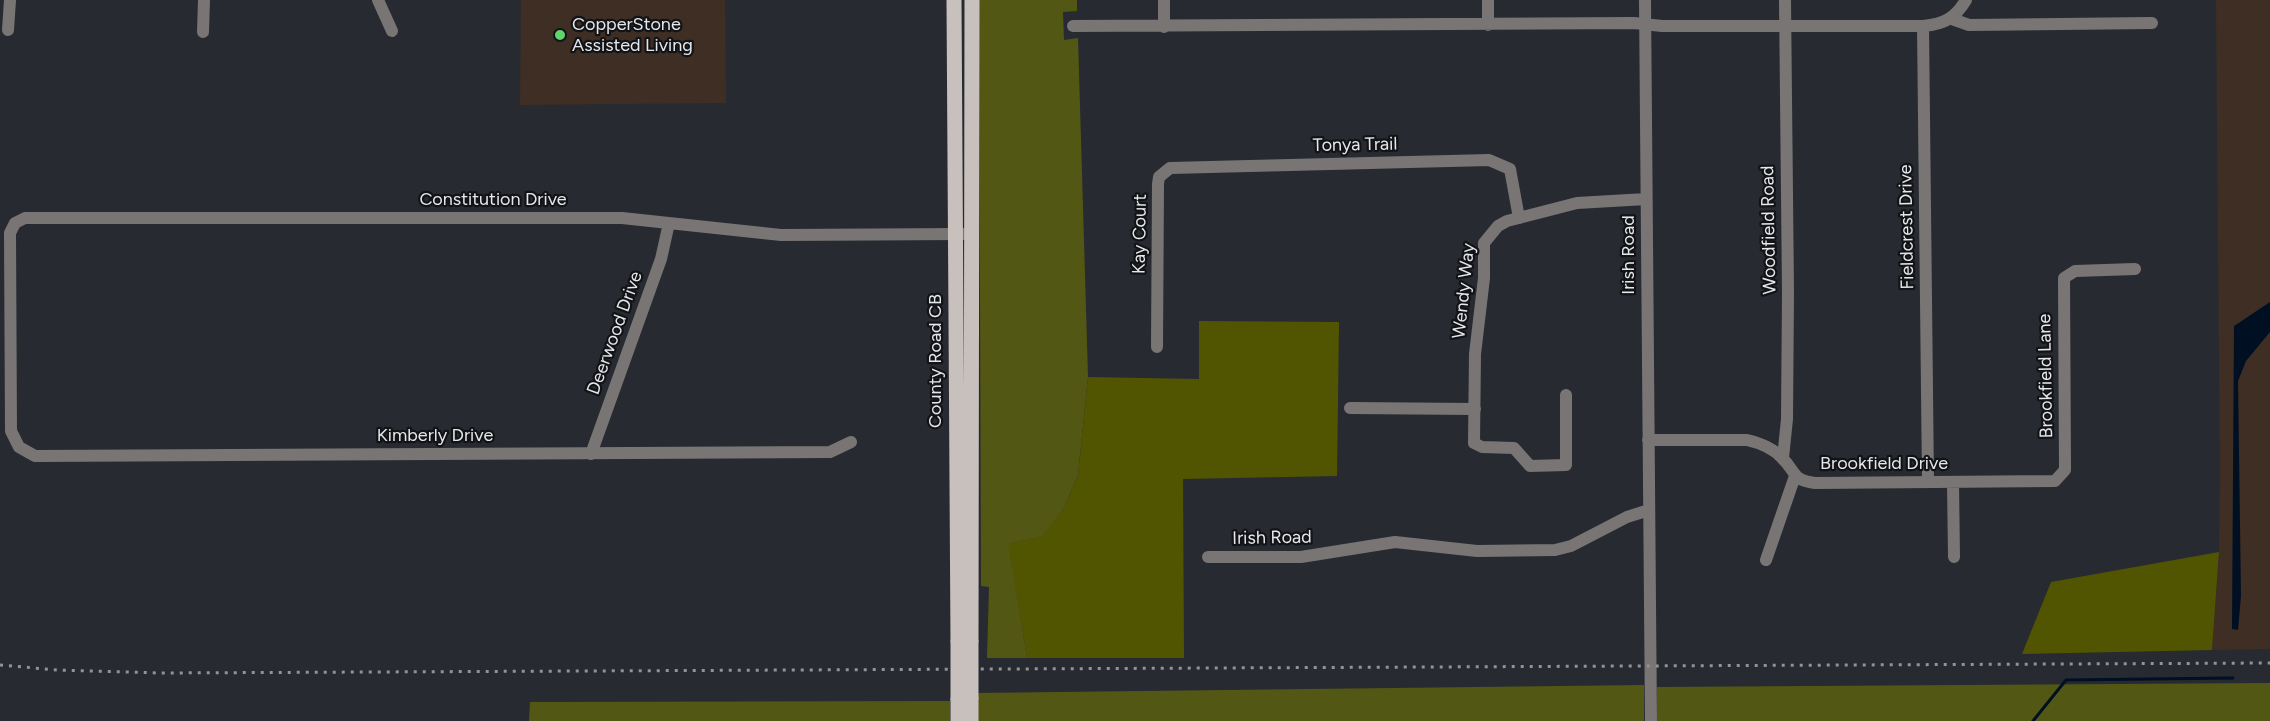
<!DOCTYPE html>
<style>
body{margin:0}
canvas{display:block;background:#272a30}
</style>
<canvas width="2270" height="721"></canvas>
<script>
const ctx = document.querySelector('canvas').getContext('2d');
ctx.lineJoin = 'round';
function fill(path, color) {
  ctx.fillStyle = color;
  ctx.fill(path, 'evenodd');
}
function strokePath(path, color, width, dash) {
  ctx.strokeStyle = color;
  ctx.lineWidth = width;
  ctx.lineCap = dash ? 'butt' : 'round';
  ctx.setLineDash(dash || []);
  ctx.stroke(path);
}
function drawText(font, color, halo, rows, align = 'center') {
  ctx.font = font + ' Figtree,sans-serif';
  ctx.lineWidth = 4.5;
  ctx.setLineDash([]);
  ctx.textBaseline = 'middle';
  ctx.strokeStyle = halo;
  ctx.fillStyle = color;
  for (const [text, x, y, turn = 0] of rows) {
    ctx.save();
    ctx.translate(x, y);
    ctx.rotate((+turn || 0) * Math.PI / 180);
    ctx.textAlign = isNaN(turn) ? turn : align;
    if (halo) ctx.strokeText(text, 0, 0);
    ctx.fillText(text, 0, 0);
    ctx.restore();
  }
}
const commercial = new Path2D(`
 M 521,0 L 725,0 L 726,103 L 520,105 Z
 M 2216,0 L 2270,0 L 2270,649 L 2212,650 L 2219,552 L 2220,472 Z`);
const green = new Path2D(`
 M 979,0 L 1077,0 L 1077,11 L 1063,12 L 1064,40 L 1078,38 L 1088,377 L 1078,475 L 1063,510 L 1043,536 L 1009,544 L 1027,658 L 987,658 L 989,587 L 981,586 Z
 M 2270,683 L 2270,721 L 1657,721 L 1657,687 Z
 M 1644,685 L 1644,721 L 976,721 L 976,693 Z
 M 950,701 L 950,721 L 529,721 L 530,702 Z`);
const forest = new Path2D(`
 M 1199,321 L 1339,322 L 1337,476 L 1183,479 L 1184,658 L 1027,658 L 1008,544 L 1042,536 L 1063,510 L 1078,475 L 1088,377 L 1199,379 Z
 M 2219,552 L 2212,650 L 2022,654 L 2051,582 Z`);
const water = new Path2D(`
 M 2270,302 L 2270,332 L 2246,361 L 2238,381 L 2241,596 L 2238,630 L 2232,629 L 2234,326 Z`);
const stream = new Path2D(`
 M 2033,721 L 2066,680 L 2233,678`);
const minor = new Path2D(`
 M 378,0 L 392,31
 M 1164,0 L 1164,27
 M 1488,0 L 1488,25
 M 1645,0 L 1651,721
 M 1952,19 L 1969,25 L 2152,23
 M 1073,26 L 1634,23 L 1662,26 L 1923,26 C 1945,24 1955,18 1966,0
 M 1923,26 L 1928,482
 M 8,30 L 10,0
 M 203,32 L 204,0
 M 1157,347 L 1158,184 L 1159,177 L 1170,168 L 1489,160 L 1510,169 L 1519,218
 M 1566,395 L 1566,465 L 1530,466 L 1514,448 L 1482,447 L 1474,443 L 1475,354 L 1484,278 L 1484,243 L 1498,226 L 1507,221 L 1577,203 L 1646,199
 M 1350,408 L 1475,409
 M 1648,440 L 1747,440 C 1760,443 1773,448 1782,458 C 1797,472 1791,480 1815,483 L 2055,481 L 2065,470 L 2064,278 L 2075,271 L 2135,269
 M 851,442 L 830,452 L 35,456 L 19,447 L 11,431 L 10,233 L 15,223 L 25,218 L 622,218 L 781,235 L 963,234
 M 591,454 L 661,259 L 669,223
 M 1783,458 L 1787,419 L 1788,292 L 1785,0
 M 1953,482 L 1954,557
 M 1208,557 L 1301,557 L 1395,542 L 1477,551 L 1555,550 L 1571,546 L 1627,517 L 1649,510
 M 1766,560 L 1795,476`);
const major = new Path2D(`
 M 954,0 L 958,641
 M 971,641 L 972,0
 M 971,698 L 971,721
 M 958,721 L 958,699`);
const rail = new Path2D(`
 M 0,665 L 57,670 L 160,673 L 2270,663`);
const majorBridge = new Path2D(`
 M 958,641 L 958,699
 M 971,641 L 971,698`);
const markers = [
 [560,35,6,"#5fd56b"]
];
const poiNames = [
 ["CopperStone",572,25],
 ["Assisted Living",572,46]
];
const streetNames = [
 ["Tonya Trail",1355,145,-1],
 ["Constitution Drive",493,200],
 ["Fieldcrest Drive",1907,227,-91],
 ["Woodfield Road",1769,230,-91],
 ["Kay Court",1140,234,-89],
 ["Irish Road",1629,255,-90],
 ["Wendy Way",1464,291,-84],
 ["Deerwood Drive",615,333,-70],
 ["County Road CB",936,361,-90],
 ["Brookfield Lane",2046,376,-91],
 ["Kimberly Drive",435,436],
 ["Brookfield Drive",1884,464],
 ["Irish Road",1272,538,-1]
];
fill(commercial, '#3e2e23');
fill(green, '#535714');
fill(forest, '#515501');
fill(water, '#010f22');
strokePath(stream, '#010f22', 3);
strokePath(minor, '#797574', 12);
strokePath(major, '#c8c0bd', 15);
strokePath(rail, '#909398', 3, [3, 6]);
strokePath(majorBridge, '#c8c0bd', 15);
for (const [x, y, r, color] of markers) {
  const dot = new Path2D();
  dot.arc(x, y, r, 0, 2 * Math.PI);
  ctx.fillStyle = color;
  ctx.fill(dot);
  strokePath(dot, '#121316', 2);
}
drawText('18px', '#e5e7eb', '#121316', poiNames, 'left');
drawText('18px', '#e5e7eb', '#121316', streetNames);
</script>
